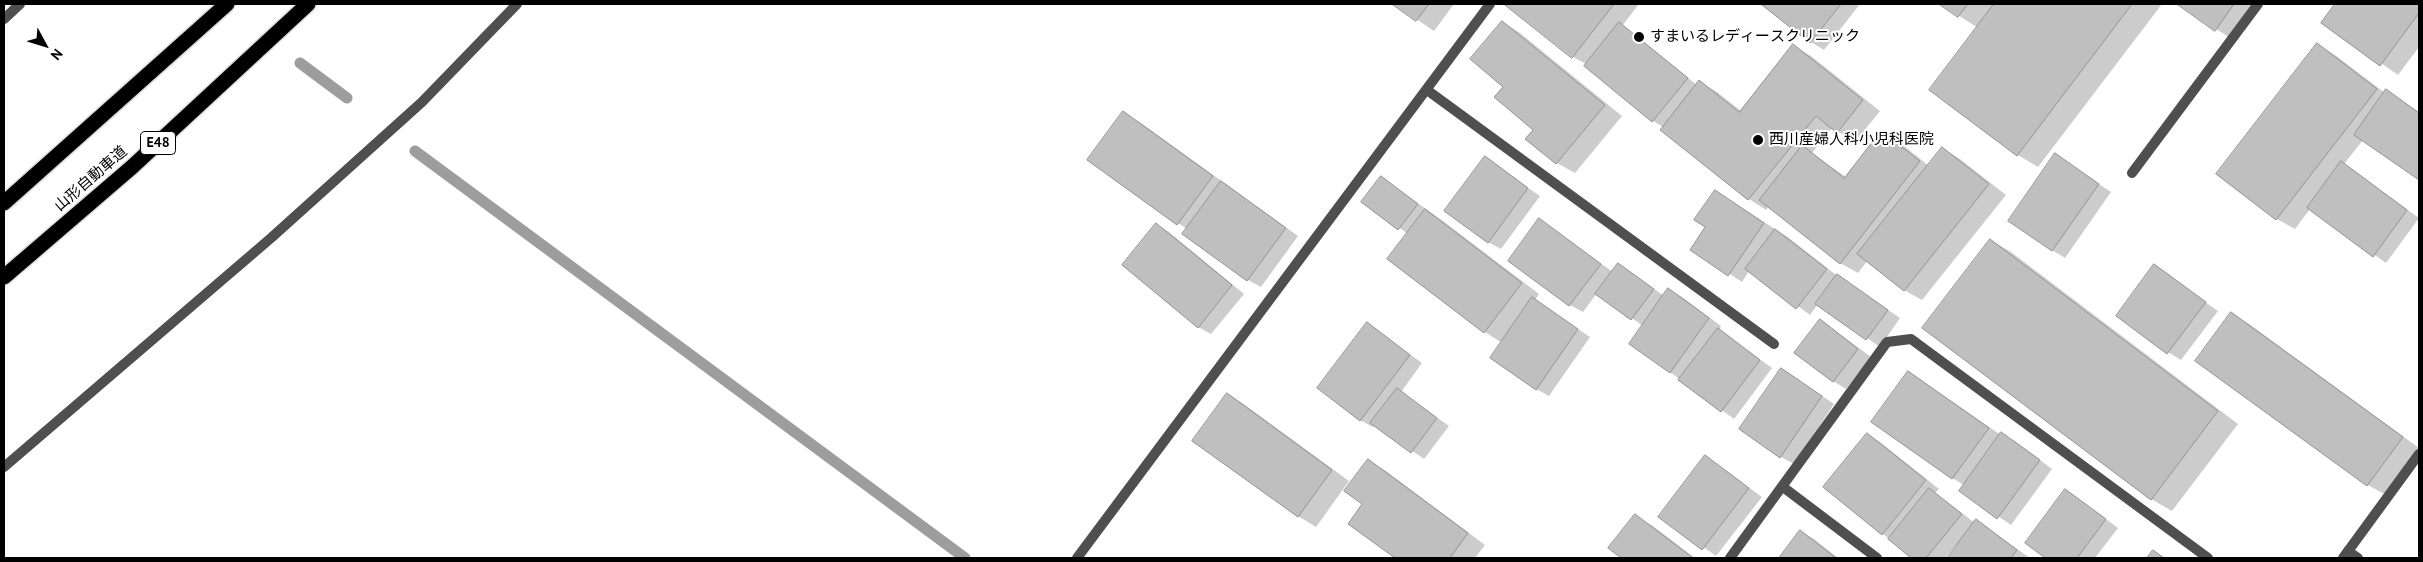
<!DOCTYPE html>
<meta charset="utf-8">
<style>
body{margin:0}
#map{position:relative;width:2423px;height:562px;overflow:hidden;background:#fff;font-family:"PT Sans",sans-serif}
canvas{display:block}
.frame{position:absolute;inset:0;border:5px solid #000;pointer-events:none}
.north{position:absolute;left:20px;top:20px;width:50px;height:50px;-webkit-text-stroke:4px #fff;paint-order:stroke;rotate:129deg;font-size:14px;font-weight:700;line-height:20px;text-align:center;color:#000}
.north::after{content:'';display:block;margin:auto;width:18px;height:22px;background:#000;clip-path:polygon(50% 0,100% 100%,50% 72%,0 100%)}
</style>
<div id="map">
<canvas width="2423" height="562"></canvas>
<div class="frame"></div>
<div class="north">N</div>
</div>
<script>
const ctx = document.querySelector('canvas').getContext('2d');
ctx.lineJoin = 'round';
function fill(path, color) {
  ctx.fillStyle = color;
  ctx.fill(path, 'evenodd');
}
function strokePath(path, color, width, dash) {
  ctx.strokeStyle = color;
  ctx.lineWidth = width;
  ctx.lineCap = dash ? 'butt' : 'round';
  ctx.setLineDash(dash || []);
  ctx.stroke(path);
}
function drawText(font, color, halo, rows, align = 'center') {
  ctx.font = font + ' "PT Sans","Noto Sans JP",sans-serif';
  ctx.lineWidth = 4;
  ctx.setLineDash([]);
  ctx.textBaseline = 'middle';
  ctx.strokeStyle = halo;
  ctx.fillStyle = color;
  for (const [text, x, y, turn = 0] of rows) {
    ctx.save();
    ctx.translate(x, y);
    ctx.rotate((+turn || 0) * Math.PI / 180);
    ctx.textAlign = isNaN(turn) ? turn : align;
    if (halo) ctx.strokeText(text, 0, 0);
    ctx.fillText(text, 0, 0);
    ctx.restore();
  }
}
const shadow = new Path2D(`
 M 1394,4 L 1454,4 L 1434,31 Z
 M 1506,4 L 1639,4 L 1622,26 L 1697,85 L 1699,82 L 1717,92 L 1741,111 L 1793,46 L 1811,56 L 1880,111 L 1855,142 L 1832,128 L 1812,153 L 1846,177 L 1881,132 L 1899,142 L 1929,166 L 1943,149 L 1960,159 L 2006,195 L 1922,300 L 1904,290 L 1868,260 L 1858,273 L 1840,263 L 1769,206 L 1766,210 L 1749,199 L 1661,130 L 1663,127 L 1653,121 L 1586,66 L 1586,64 L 1573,57 Z
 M 1765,4 L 1860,4 L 1824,50 L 1811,42 Z
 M 1941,4 L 2162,4 L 2038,167 L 2018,155 L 1931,90 L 1978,28 Z
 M 2179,4 L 2259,4 L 2233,40 Z
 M 2336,4 L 2419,4 L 2419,47 L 2398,75 L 2322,22 Z
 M 1503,22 L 1520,33 L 1622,116 L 1575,173 L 1557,163 L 1505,86 Z
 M 2318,45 L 2335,55 L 2385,93 L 2386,91 L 2419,112 L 2419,179 L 2363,140 L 2344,164 L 2419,218 L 2386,263 L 2310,209 L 2295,229 L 2277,219 L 2218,173 Z
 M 1123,113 L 1141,123 L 1298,236 L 1261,287 L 1248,280 L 1187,229 L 1089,160 Z
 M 2055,155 L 2111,192 L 2065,258 L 2052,250 Z
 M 1485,158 L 1540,196 L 1501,249 L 1488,242 Z
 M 1381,177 L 1443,221 L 1539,294 L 1535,300 L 1590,337 L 1549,396 L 1536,389 L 1502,343 L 1485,332 L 1389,259 L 1408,234 L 1363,201 Z
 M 1728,199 L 1789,238 L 1836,275 L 1900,318 L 1880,347 L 1818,304 L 1810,315 L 1749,271 L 1742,282 L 1692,249 Z
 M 1539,220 L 1613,272 L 1619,264 L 1664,296 L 1669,290 L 1682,297 L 1721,326 L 1719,330 L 1772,368 L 1734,419 L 1670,372 L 1643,326 L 1597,293 L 1583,312 L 1570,305 Z
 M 1156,224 L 1169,232 L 1244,294 L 1211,334 L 1198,327 Z
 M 1990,240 L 2011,252 L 2238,424 L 2172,511 L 2151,499 Z
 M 2154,266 L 2218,311 L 2181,360 L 2168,352 Z
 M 2231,314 L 2249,324 L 2419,448 L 2386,495 L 2368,485 L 2197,360 Z
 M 1821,320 L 1871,357 L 1846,389 L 1833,381 Z
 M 1368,324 L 1422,363 L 1401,392 L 1449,426 L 1424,459 L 1375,425 L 1373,427 L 1360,420 Z
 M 1909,372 L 2001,435 L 2002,434 L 2015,441 L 2052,469 L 2011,525 L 1960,490 L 1964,485 L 1952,478 Z
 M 1794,377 L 1834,404 L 1794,464 L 1781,457 Z
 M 1228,394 L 1245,405 L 1349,481 L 1316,527 L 1298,516 Z
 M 1867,435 L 1880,442 L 1939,489 L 1935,493 L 1975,523 L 1976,521 L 1989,529 L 2030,558 L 1949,558 L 1958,546 L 1956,545 L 1945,558 L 1913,558 L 1883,534 Z
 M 1705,456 L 1762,497 L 1716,556 L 1660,516 Z
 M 1368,461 L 1386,471 L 1485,545 L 1475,558 L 1397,558 L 1350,523 L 1364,504 Z
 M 2066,490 L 2118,528 L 2095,558 L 2047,558 L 2026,543 Z
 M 1635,516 L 1653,526 L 1695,558 L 1623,558 L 1610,548 Z
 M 1801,532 L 1814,539 L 1838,558 L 1780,558 Z`);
const stream = new Path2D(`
 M 300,63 L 347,98
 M 415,151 L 965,558`);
const building = new Path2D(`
 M 1392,4 L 1429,4 L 1416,21 Z
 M 1504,4 L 1614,4 L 1572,58 Z
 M 1763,4 L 1841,4 L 1810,43 L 1762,5 Z
 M 1939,4 L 1968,4 L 1958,17 Z
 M 1994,4 L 2132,4 L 2017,156 L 1929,90 Z
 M 2177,4 L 2234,4 L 2215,31 Z
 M 2335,4 L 2419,4 L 2419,13 L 2380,66 L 2321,23 Z
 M 1502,21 L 1605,105 L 1556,164 L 1525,139 L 1533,130 L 1494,97 L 1503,87 L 1470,59 Z
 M 1619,22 L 1688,78 L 1652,122 L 1584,66 Z
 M 2317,43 L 2377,89 L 2276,220 L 2216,174 Z
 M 1793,44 L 1863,100 L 1837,133 L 1816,116 L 1748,200 L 1660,130 L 1699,80 L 1739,112 Z
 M 2386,89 L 2419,113 L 2419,180 L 2354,135 Z
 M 1123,111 L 1213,176 L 1177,225 L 1087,160 Z
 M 1881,131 L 1920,161 L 1840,264 L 1759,200 L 1802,145 L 1844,178 Z
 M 1942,147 L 1989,184 L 1904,291 L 1857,254 Z
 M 2055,153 L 2099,184 L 2052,251 L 2008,221 Z
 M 1485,156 L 1528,188 L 1488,243 L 1444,211 Z
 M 2341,161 L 2407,210 L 2373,257 L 2307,208 Z
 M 1381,176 L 1418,204 L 1398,230 L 1361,202 Z
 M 1221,181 L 1286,228 L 1247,281 L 1182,234 Z
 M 1715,190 L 1764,223 L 1728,276 L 1690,250 L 1705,227 L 1694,220 Z
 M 1425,209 L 1522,283 L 1484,333 L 1387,259 Z
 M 1539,218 L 1601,264 L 1569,306 L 1508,261 Z
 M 1156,223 L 1232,285 L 1198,328 L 1122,265 Z
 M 1775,229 L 1827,269 L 1796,309 L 1745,269 Z
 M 1990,239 L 2218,411 L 2151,500 L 1922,328 Z
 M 1618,263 L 1654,289 L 1631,320 L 1595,294 Z
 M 2154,264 L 2206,302 L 2167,354 L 2116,316 Z
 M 1837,274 L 1888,310 L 1866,340 L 1815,304 Z
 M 1668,288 L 1709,318 L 1670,373 L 1629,344 Z
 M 1532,297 L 1578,329 L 1536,390 L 1490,358 Z
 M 2231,312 L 2403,437 L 2367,486 L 2195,361 Z
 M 1820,319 L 1858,349 L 1833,382 L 1794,353 Z
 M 1367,322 L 1410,355 L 1360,421 L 1317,388 Z
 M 1718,328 L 1760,360 L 1721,412 L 1678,380 Z
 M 1781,368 L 1822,396 L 1780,458 L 1739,429 Z
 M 1908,371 L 1989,428 L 1952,479 L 1871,422 Z
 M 1397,388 L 1437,418 L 1411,453 L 1370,423 Z
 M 1227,393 L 1332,470 L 1298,517 L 1192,441 Z
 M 2001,432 L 2040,460 L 1997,519 L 1959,491 Z
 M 1867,433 L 1926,480 L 1882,535 L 1823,487 Z
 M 1705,455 L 1749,488 L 1702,550 L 1658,517 Z
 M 1368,459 L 1468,533 L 1450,558 L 1395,558 L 1348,524 L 1362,504 L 1344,491 Z
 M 1929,488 L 1962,514 L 1926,558 L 1911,558 L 1888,539 Z
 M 2065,489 L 2106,519 L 2077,558 L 2045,558 L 2025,543 Z
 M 1635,514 L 1693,558 L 1621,558 L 1608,548 Z
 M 1976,519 L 2017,550 L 2011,558 L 1947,558 Z
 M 1800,530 L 1836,558 L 1779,558 Z
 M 2153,550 L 2164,558 L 2147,558 Z`);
const service = new Path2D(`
 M 4,19 L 20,4
 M 1427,90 L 1774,344
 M 2132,173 L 2258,4
 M 4,467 L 271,238 L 422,102 L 517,4
 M 1783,487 L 1877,558
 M 2348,551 L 2358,558
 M 1077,558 L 1490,4
 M 1730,558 L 1887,342 L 1911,339 L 2208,558`);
const minor = new Path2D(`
 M 2343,558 L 2419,454`);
const motorway = new Path2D(`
 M 4,203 L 227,4
 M 4,277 L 132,167 L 308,4`);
const markers = [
 [1639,37,6,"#000"],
 [1758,140,6,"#000"]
];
const shields = [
 [158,143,35]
];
const shieldNames = [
 ["E48",158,143]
];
const poiNames = [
 ["すまいるレディースクリニック",1650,37],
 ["西川産婦人科小児科医院",1769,140]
];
const streetNames = [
 ["山形自動車道",91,179,-41]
];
fill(shadow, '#0003');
strokePath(stream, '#9d9d9d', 11);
fill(building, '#bfbfbf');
strokePath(building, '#939393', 1);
strokePath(motorway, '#dbdbdb', 18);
strokePath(service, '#4f4f4f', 10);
strokePath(minor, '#4f4f4f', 10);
strokePath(motorway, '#000', 15);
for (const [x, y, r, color] of markers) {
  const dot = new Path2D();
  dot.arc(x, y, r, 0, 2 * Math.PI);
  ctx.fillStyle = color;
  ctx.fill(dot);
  strokePath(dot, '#fff', 2);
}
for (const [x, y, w] of shields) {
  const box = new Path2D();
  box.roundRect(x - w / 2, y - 11.5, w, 23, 4);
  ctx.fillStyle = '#fff';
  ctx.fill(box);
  strokePath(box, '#000', 1);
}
drawText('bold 14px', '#000', null, shieldNames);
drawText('15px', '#000', '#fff', poiNames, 'left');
drawText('15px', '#000', '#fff', streetNames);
</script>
